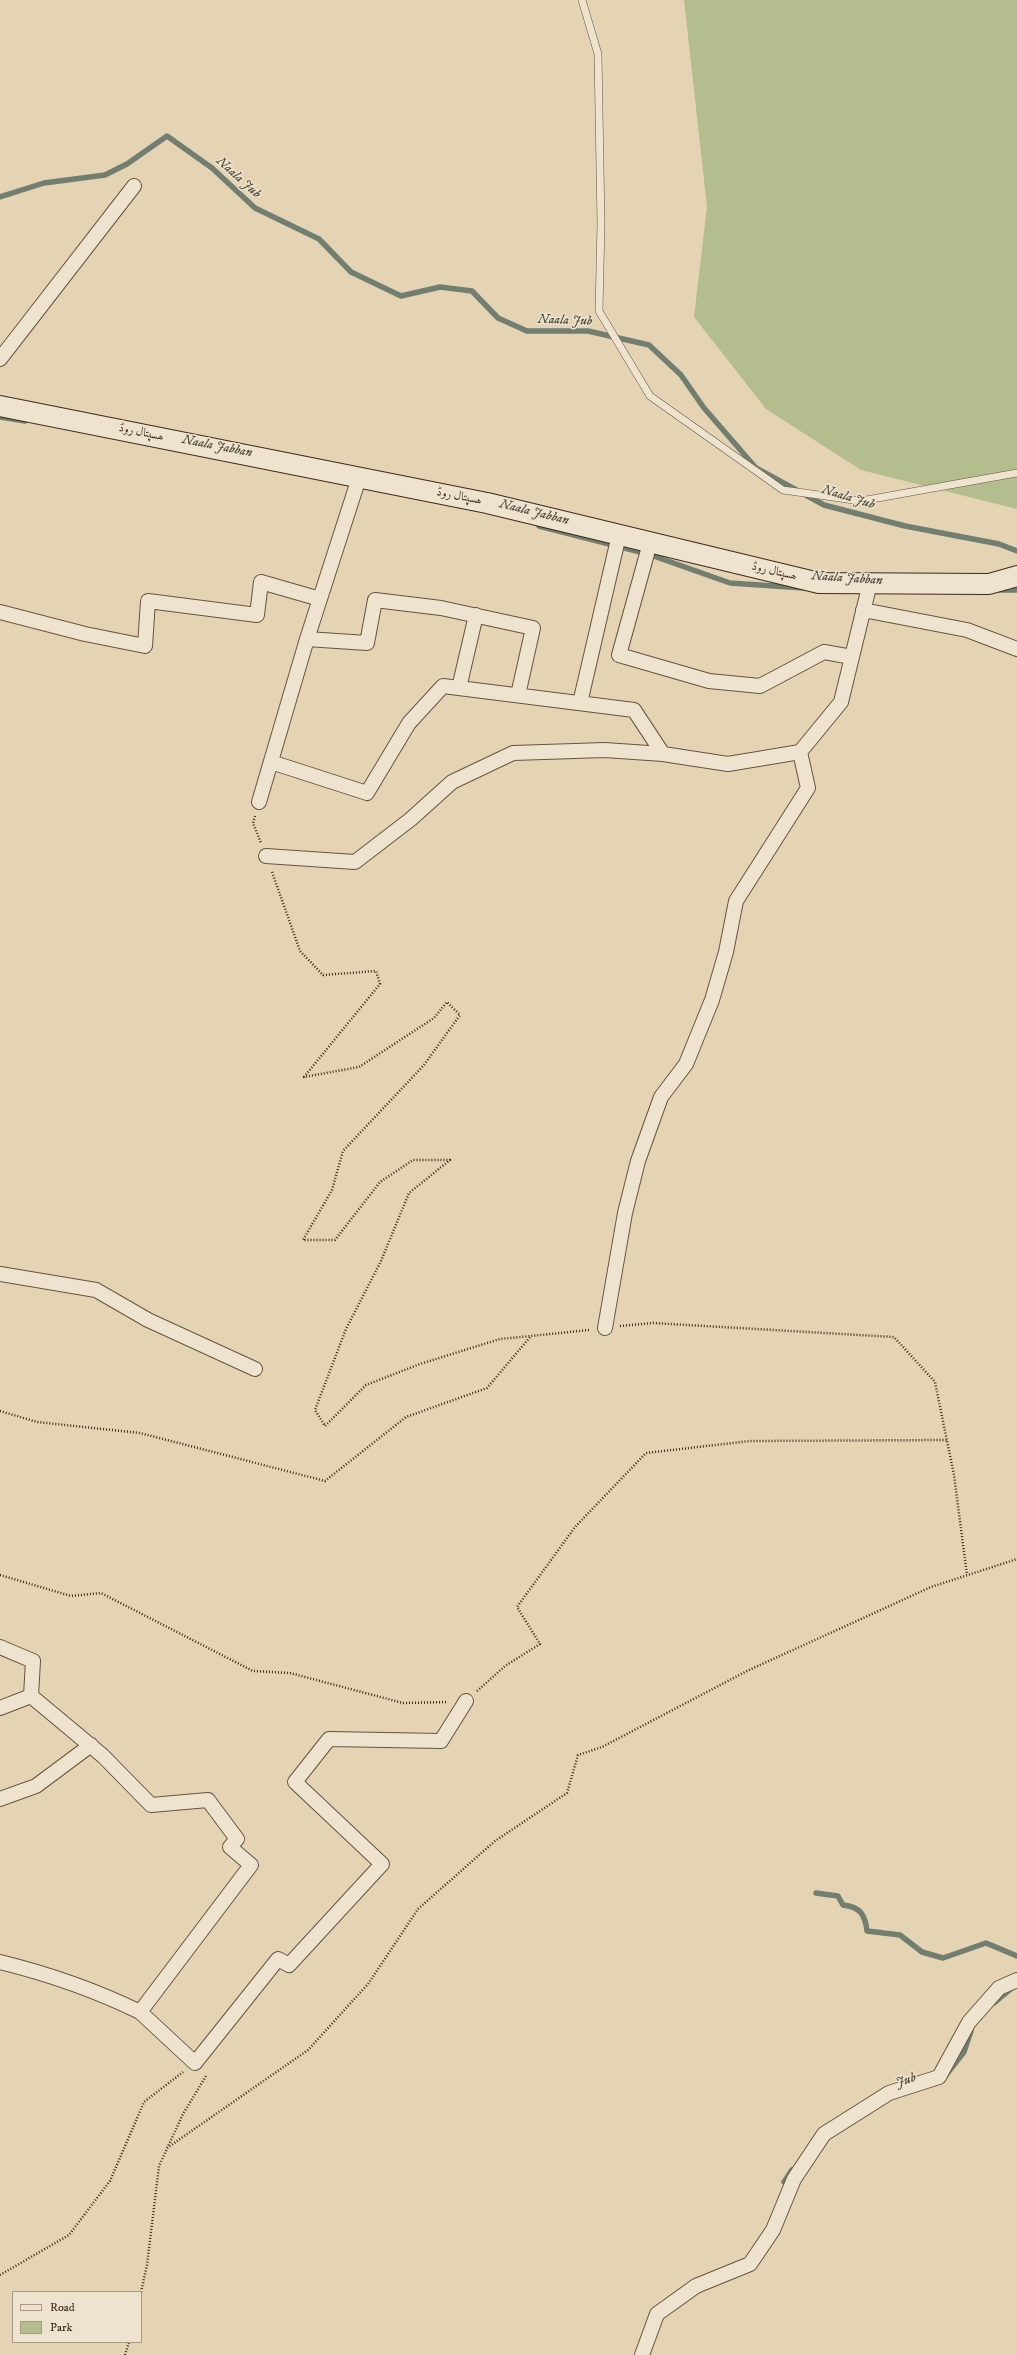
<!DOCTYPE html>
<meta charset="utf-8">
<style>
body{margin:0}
#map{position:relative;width:1017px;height:2355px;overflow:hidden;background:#e4d4b4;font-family:"IM FELL DW Pica",serif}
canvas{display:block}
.legend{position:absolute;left:12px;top:2291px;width:130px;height:52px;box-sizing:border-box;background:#ede3ce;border:1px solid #a79986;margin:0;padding:5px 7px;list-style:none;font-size:12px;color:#3d2a19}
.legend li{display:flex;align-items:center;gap:8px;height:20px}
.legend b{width:20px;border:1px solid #a79986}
</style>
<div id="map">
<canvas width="1017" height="2355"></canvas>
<ul class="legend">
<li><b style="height:5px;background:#ede3ce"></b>Road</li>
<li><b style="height:11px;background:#b3bd8e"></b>Park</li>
</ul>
</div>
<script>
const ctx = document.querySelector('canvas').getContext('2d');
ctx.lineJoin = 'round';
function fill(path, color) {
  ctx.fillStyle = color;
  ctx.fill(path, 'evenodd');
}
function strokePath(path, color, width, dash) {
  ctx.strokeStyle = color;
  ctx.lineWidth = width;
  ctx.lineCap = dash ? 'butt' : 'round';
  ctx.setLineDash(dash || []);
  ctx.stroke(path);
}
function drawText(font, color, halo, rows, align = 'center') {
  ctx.font = font + ' "IM FELL DW Pica",Amiri,serif';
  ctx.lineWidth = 3;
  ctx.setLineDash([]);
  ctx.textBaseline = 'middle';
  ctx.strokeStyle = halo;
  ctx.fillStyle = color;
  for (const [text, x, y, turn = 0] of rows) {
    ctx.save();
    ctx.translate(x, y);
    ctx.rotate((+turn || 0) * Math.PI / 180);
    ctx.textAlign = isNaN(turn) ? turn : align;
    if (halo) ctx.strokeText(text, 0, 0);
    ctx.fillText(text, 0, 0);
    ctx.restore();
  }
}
const green = new Path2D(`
 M 684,0 L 1017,0 L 1017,509 L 861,470 L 766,409 L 694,317 L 707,207 Z`);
const stream = new Path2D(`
 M 0,197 L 44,183 L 105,175 L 127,164 L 167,136 L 212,168 L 255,208 L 319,239 L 351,272 L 401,296 L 440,287 L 472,291 L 498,318 L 527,331 L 588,331 L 649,345 L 681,375 L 704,408 L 756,468 L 824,505 L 905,526 L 999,544 L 1017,551
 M 0,417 L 25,421
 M 539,526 L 648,554 L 730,583 L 804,588
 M 997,590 L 1017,590
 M 816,1893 L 838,1896 L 843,1905 C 860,1907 865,1914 867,1931 L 900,1935 L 922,1952 L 943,1958 L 986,1943 L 1017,1956
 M 994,2003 L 1012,1988
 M 946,2075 L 964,2052 L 971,2031
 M 784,2182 L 792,2170`);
const path = new Path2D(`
 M 255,816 L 253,823 L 261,843
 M 272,872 L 300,951 L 323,975 L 376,971 L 380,984 L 304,1077 L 359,1067 L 434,1018 L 447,1002 L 460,1015 L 424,1065 L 343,1151 L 332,1190 L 303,1240 L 335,1240 L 380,1182 L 413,1160 L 450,1160 L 409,1193 L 381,1261 L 346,1329 L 315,1410 L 325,1426 L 366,1385 L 420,1364 L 500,1339 L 531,1336
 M 620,1326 L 653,1323 L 894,1337 L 935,1382 L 954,1475 L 967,1575
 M 0,1411 L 37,1422 L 140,1433 L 325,1481 L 406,1417 L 487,1388 L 531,1336 L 589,1330
 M 0,1575 L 71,1596 L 101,1593 L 253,1671 L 290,1673 L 403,1703 L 448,1702
 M 477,1691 L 505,1666 L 540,1644 L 517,1607 L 575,1527 L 646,1453 L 750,1441 L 947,1440
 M 167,2148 L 308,2050 L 368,1984 L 418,1909 L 495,1841 L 567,1793 L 578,1755 L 602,1747 L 747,1671 L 931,1587 L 1017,1559
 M 0,2275 L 69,2235 L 110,2181 L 144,2102 L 183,2072
 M 141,2292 L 147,2265 L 159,2166 L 183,2114 L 206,2076
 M 125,2355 L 129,2342`);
const lane = new Path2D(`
 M 582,0 L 598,54 L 601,223 L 599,311 L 650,396 L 783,490 L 861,501 L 1017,473`);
const street = new Path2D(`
 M 0,359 L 134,186
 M 650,543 L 619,655 L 709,681 L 760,686 L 824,652 L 852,657
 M 863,610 L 967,630 L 1017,649
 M 0,612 L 85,634 L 145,646 L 148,601 L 257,615 L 261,582 L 320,599
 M 307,639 L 367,643 L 375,600 L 441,608 L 533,628 L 518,695
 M 459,688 L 476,615
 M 580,703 L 619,535
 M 271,762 L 367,793 L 409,723 L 443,686 L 634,710 L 663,754 L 728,764 L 800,752 L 841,702 L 870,583
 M 259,802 L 307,639 L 359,478
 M 266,856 L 355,862 L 411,819 L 452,782 L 513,753 L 605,750 L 663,754
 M 0,1274 L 96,1290 L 148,1320 L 255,1369
 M 605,1328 L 625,1213 L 638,1161 L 661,1097 L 686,1064 L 712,1000 L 726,952 L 736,901 L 808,788 L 800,752
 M 0,1647 L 33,1661 L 31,1696 L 0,1708
 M 31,1696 L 103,1756 L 151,1805 L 208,1800 L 237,1839 L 230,1847 L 251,1865 L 140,2012 L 195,2063 L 278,1959 L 289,1965 L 382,1864 L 295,1782 L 329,1739 L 441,1741 L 466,1701
 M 0,1799 L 36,1786 L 91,1745
 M 0,1962 C 49,1974 95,1990 140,2012
 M 642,2355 L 657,2314 L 696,2286 L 750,2264 L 773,2230 L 794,2179 L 824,2134 L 889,2093 L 939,2077 L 969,2022 L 999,1988 L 1017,1980`);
const secondary = new Path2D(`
 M 0,406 L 487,503 L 819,583 L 989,584 L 1017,576`);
const streetNames = [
 ["ھسپتال روڈ",141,433,12],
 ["ھسپتال روڈ",459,497,11],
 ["ھسپتال روڈ",774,572,13]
];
const waterNames = [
 ["Naala Jub",238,178,42],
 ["Naala Jub",565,321,2],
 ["Naala Jabban",217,447,11],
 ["Naala Jub",848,498,17],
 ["Naala Jabban",534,513,14],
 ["Naala Jabban",847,579,4],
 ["Jub",906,2081,-18]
];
fill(green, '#b3bd8e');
strokePath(stream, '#727f70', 5.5);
strokePath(lane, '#675440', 8);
strokePath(street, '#675440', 16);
strokePath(secondary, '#3d2a19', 22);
strokePath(path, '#3d2a19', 2.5, [1, 2]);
strokePath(lane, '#ede3ce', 7);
strokePath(street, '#ede3ce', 14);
strokePath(secondary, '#ede3ce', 20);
drawText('12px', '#3d2a19', '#ede3ce', streetNames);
drawText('italic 13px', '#534e3d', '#ede3ce', waterNames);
</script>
